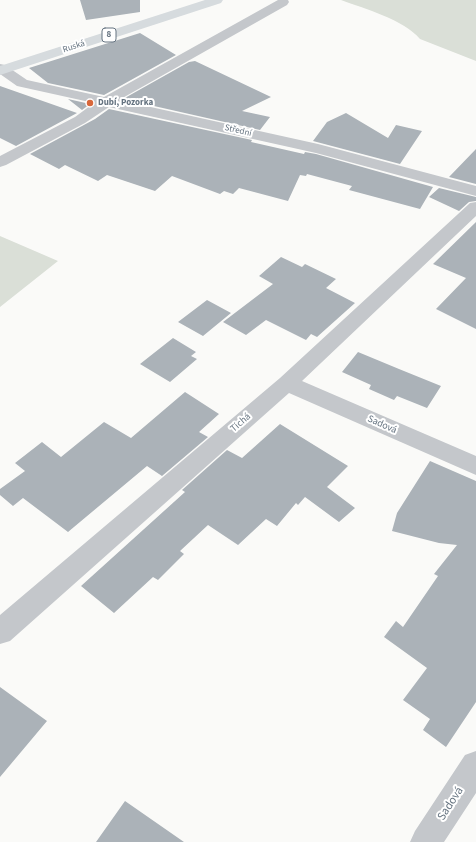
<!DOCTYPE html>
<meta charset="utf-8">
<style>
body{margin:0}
canvas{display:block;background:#fafaf8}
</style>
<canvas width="476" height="842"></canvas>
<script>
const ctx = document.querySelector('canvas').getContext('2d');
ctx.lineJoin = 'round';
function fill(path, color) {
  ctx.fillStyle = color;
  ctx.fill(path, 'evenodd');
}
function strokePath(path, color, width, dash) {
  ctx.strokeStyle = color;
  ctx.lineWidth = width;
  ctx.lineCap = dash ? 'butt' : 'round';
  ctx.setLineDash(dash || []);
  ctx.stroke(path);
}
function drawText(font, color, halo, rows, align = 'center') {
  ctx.font = font + ' "Source Sans 3",sans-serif';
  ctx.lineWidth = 4;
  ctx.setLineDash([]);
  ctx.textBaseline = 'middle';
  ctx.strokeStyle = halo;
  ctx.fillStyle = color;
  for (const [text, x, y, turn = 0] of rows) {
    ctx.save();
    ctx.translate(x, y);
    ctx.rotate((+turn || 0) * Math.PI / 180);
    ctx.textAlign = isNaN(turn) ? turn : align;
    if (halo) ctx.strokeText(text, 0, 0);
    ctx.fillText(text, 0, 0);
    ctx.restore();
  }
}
const green = new Path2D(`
 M 341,0 L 476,0 L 476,61 L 420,39 C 403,19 365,9 341,0 Z
 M 0,236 L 58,261 L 0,307 Z`);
const building = new Path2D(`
 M 80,0 L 140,0 L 140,12 L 86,20 Z
 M 140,33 L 176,55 L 104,95 L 48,83 L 29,68 Z
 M 195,61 L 271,97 L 242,111 L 270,117 L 260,130 L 123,99 L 189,62 Z
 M 0,86 L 77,113 L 16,146 L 0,138 Z
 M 68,99 L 90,104 L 82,110 Z
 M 109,109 L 252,140 L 251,142 L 304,154 L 305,152 L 316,154 L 433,187 L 420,209 L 349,190 L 352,186 L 307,174 L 306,176 L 300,175 L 288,201 L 239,188 L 233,194 L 224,191 L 220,194 L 172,176 L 155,191 L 107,175 L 98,181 L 65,165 L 59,169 L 30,154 L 95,119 Z
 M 346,113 L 388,138 L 396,125 L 422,131 L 400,164 L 313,141 L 327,122 Z
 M 476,149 L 476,184 L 449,177 Z
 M 439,188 L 476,197 L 476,201 L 469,202 L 459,211 L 429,197 Z
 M 476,222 L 476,329 L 436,309 L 466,278 L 433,264 Z
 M 281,257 L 302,267 L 305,264 L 336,279 L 326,288 L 355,303 L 317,337 L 311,334 L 306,340 L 266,320 L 246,335 L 223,322 L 273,284 L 259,276 Z
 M 207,300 L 231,313 L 203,336 L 178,322 Z
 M 173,338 L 196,352 L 191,356 L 197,359 L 170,382 L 140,364 Z
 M 358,352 L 399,369 L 441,386 L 427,408 L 397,396 L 394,400 L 369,389 L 371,385 L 342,372 Z
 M 185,392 L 219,414 L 199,432 L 208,437 L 162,476 L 147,466 L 68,532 L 23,498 L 13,506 L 0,495 L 0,489 L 25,471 L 15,463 L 42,442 L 61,457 L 104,422 L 131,438 Z
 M 280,424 L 348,466 L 327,487 L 355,508 L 339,522 L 305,497 L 298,505 L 296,503 L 277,526 L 266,519 L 238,545 L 208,525 L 180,551 L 184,554 L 158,580 L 153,577 L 114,613 L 81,586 L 185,492 L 182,490 L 227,450 L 242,458 Z
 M 430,461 L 476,481 L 476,702 L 446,747 L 423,730 L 430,719 L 403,700 L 427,668 L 384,637 L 396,621 L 403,627 L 438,576 L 434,574 L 457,545 L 439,543 L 392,531 L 397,513 Z
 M 0,687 L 47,721 L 0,777 Z
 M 125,801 L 184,842 L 96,842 Z`);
const minor = new Path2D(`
 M 278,0 L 288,0 L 289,2 L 287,5 L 119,100 L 318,144 L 476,186 L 476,196 L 316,153 L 109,107 L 85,123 L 6,165 L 0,167 L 0,156 L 75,117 L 94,103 L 17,86 L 0,74 L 0,64 L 5,65 L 27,80 L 104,97 Z
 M 476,202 L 476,216 L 302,381 L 476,456 L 476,475 L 289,393 L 10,641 L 0,644 L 0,615 L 280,378 L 470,203 Z
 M 476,751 L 476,793 L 444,842 L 410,842 L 415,831 L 465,755 Z`);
const primary = new Path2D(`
 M 205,0 L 223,0 L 221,3 L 0,75 L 0,66 Z`);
const markers = [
 [90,103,4,"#d8673a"]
];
const shields = [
 [109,35,14]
];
const shieldNames = [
 ["8",109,35]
];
const farStreetnames = [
 ["Ruská",74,47,-18],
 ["Střední",238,131,13]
];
const farPoinames = [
 ["Dubí, Pozorka",98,103]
];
const streetNames = [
 ["Tichá",241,423,-41],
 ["Sadová",382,425,24]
];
const nearStreetnames = [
 ["Sadová",451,804,-57]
];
fill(green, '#dadfd7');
fill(building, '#abb2b8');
fill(minor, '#c4c7cb');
fill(primary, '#d6dbde');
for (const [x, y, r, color] of markers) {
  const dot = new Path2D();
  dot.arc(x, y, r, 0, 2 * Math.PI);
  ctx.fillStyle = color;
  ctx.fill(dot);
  strokePath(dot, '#fff', 1.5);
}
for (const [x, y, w] of shields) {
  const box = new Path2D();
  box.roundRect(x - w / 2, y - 7, w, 14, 3);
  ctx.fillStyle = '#fff';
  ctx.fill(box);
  strokePath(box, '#667481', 1);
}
drawText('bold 9px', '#667481', null, shieldNames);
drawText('9px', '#667481', '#fff', farStreetnames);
drawText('bold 9px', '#667481', '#fff', farPoinames, 'left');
drawText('10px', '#667481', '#fff', streetNames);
drawText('12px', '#667481', '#fff', nearStreetnames);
</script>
